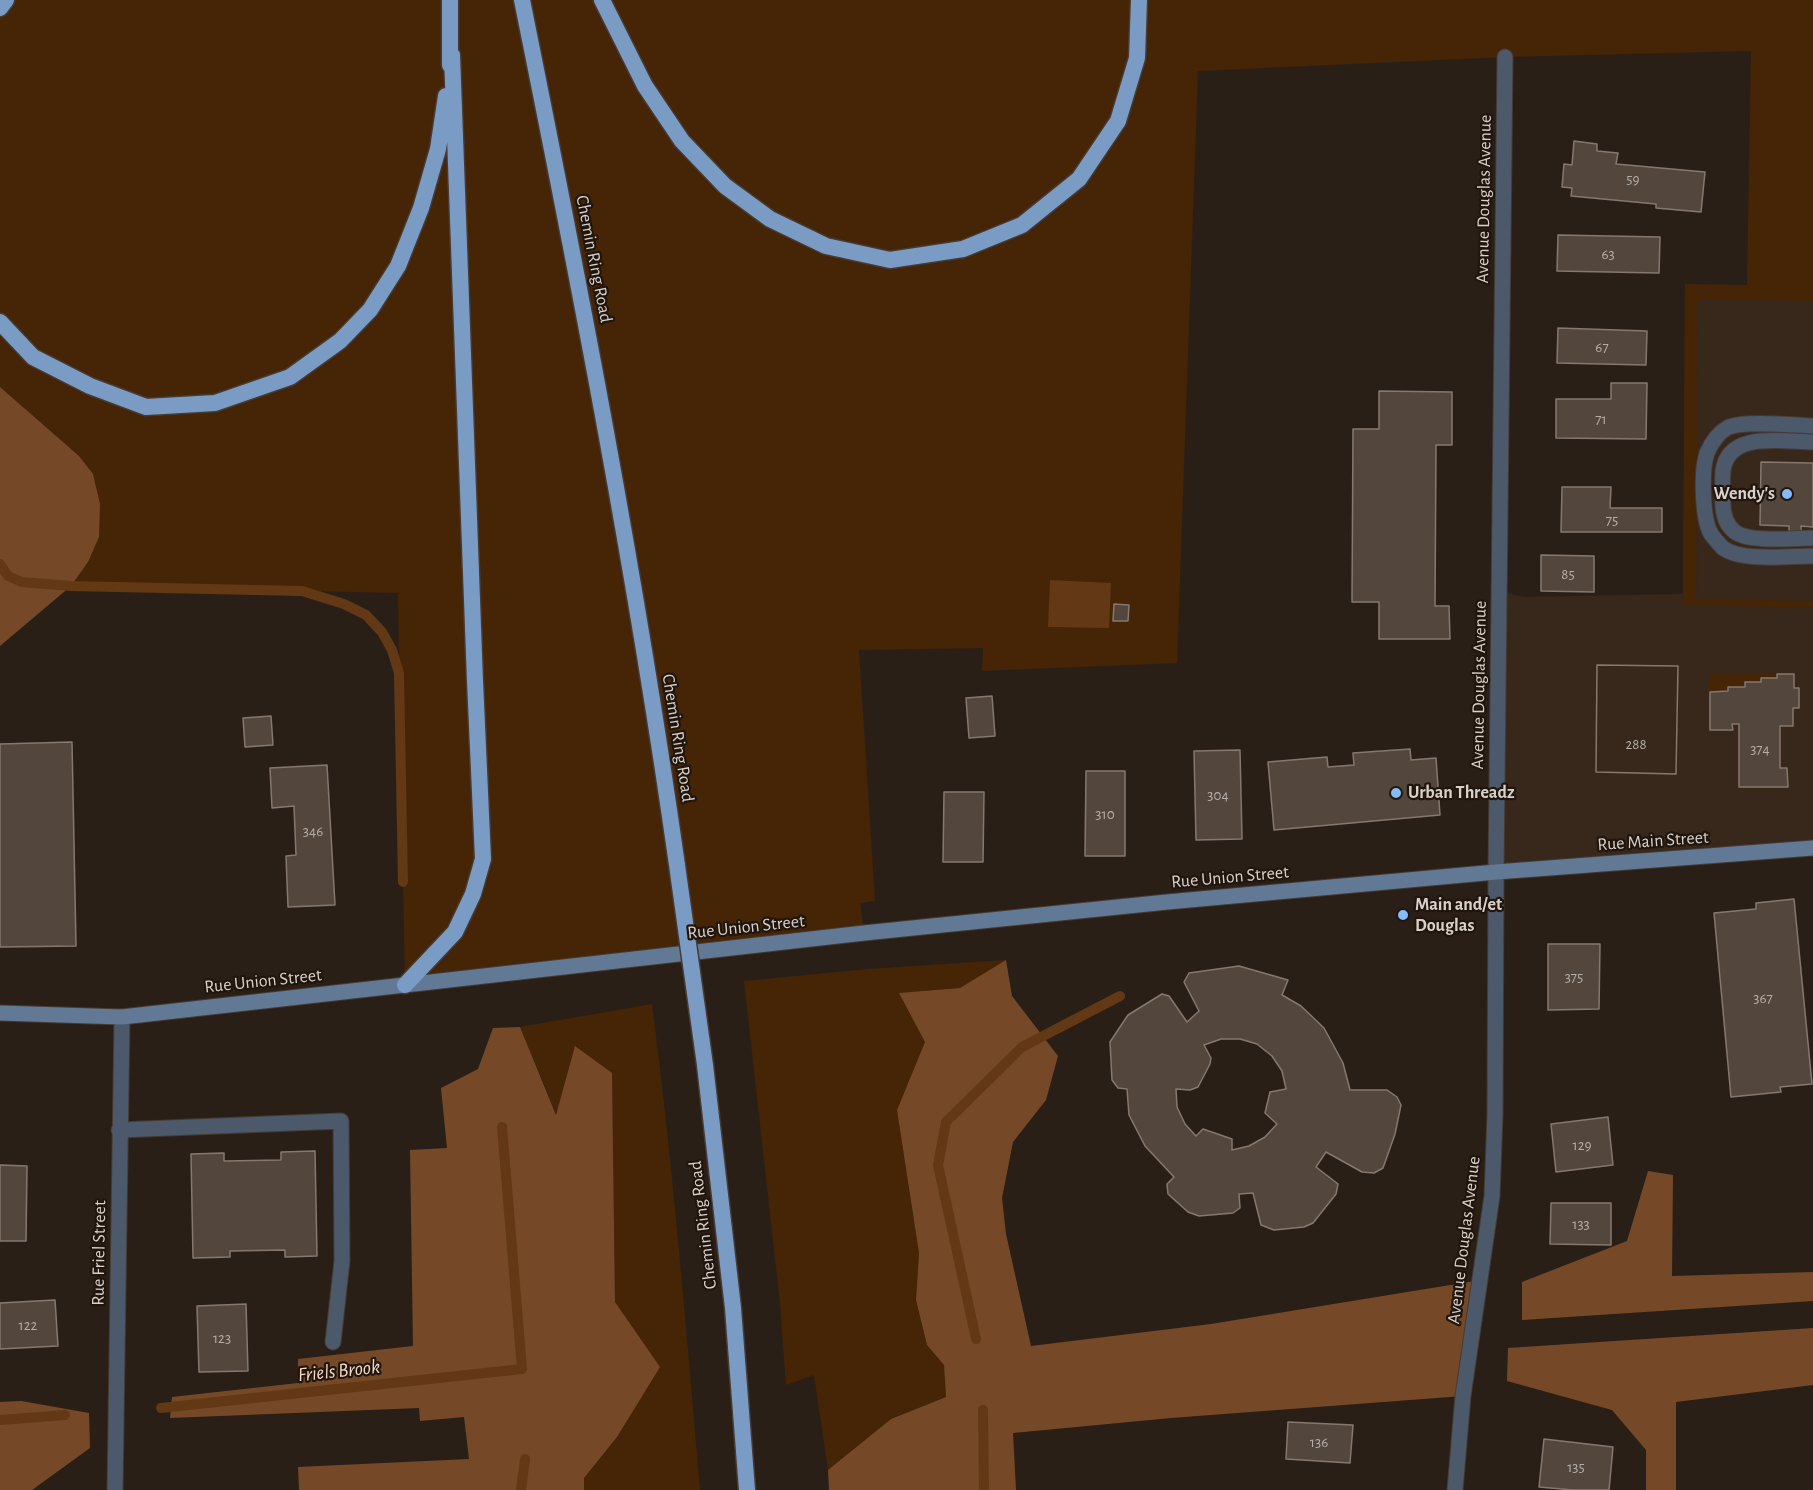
<!DOCTYPE html>
<style>
body{margin:0}
canvas{display:block;background:#2a1f17}
</style>
<canvas width="1813" height="1490"></canvas>
<script>
const ctx = document.querySelector('canvas').getContext('2d');
ctx.lineJoin = 'round';
function fill(path, color) {
  ctx.fillStyle = color;
  ctx.fill(path, 'evenodd');
}
function strokePath(path, color, width, dash) {
  ctx.strokeStyle = color;
  ctx.lineWidth = width;
  ctx.lineCap = dash ? 'butt' : 'round';
  ctx.setLineDash(dash || []);
  ctx.stroke(path);
}
function drawText(font, color, halo, rows, align = 'center') {
  ctx.font = font + ' "Alegreya Sans",sans-serif';
  ctx.lineWidth = 4.5;
  ctx.setLineDash([]);
  ctx.textBaseline = 'middle';
  ctx.strokeStyle = halo;
  ctx.fillStyle = color;
  for (const [text, x, y, turn = 0] of rows) {
    ctx.save();
    ctx.translate(x, y);
    ctx.rotate((+turn || 0) * Math.PI / 180);
    ctx.textAlign = isNaN(turn) ? turn : align;
    if (halo) ctx.strokeText(text, 0, 0);
    ctx.fillText(text, 0, 0);
    ctx.restore();
  }
}
const built = new Path2D(`
 M 1685,284 L 1813,286 L 1813,848 L 1496,872 L 1499,591 L 1524,597 L 1683,594 Z`);
const green = new Path2D(`
 M 0,0 L 1813,0 L 1813,301 L 1698,299 L 1696,599 L 1813,601 L 1813,608 L 1683,605 L 1685,284 L 1747,286 L 1751,51 L 1505,57 L 1198,71 L 1177,663 L 982,671 L 983,648 L 859,650 L 875,901 L 860,903 L 864,933 L 405,985 L 398,593 L 71,586 L 88,562 L 79,456 L 0,387 Z
 M 1714,673 L 1777,674 L 1777,678 L 1761,678 L 1761,682 L 1745,682 L 1745,687 L 1728,687 L 1728,691 L 1710,692 L 1710,677 Z
 M 1006,960 L 960,988 L 900,993 L 925,1042 L 897,1110 L 919,1253 L 916,1300 L 927,1345 L 944,1365 L 946,1397 L 891,1419 L 828,1470 L 814,1375 L 786,1385 L 780,1303 L 744,981 L 869,969 Z
 M 652,1004 C 673,1165 686,1328 700,1490 L 584,1490 L 584,1478 L 617,1437 L 659,1367 L 615,1302 L 612,1074 L 575,1047 L 557,1116 L 520,1027 Z`);
const forest = new Path2D(`
 M 0,387 L 79,456 L 93,474 L 100,504 L 99,537 L 88,562 L 71,586 L 0,646 Z
 M 1006,960 L 1012,996 L 1058,1056 L 1046,1100 L 1013,1142 L 1002,1198 L 1006,1234 L 1031,1346 L 1211,1324 L 1481,1280 L 1463,1396 L 1171,1418 L 1013,1433 L 1016,1490 L 829,1490 L 828,1470 L 891,1419 L 946,1397 L 944,1365 L 927,1345 L 916,1300 L 919,1253 L 897,1110 L 925,1042 L 899,993 L 960,988 Z
 M 520,1027 L 556,1115 L 575,1046 L 612,1073 L 615,1302 L 660,1367 L 617,1437 L 584,1478 L 584,1490 L 299,1490 L 298,1467 L 469,1459 L 464,1417 L 420,1421 L 419,1408 L 170,1418 L 172,1397 L 298,1383 L 298,1359 L 413,1346 L 410,1150 L 447,1148 L 441,1088 L 478,1069 L 493,1028 Z
 M 1648,1171 L 1673,1175 L 1672,1276 L 1813,1272 L 1813,1301 L 1522,1320 L 1522,1282 L 1627,1241 Z
 M 1813,1328 L 1813,1385 L 1676,1402 L 1676,1490 L 1646,1490 L 1646,1450 L 1612,1410 L 1507,1381 L 1508,1348 Z
 M 21,1401 L 89,1413 L 90,1448 L 32,1490 L 0,1490 L 0,1402 Z`);
const water = new Path2D(`
 M 1050,580 L 1111,583 L 1109,628 L 1048,627 Z`);
const stream = new Path2D(`
 M 0,564 L 8,576 L 22,582 L 71,586 L 302,591 L 344,604 L 366,615 L 382,632 L 392,650 L 399,673 L 403,882
 M 976,1339 L 938,1165 L 946,1122 L 1022,1047 L 1120,996
 M 161,1408 L 522,1369 L 502,1127
 M 983,1410 L 984,1490
 M 0,1420 L 65,1415
 M 521,1490 L 525,1459`);
const building = new Path2D(`
 M 1574,141 L 1597,144 L 1597,151 L 1618,153 L 1616,164 L 1705,172 L 1701,212 L 1656,208 L 1656,204 L 1571,196 L 1572,188 L 1562,187 L 1564,164 L 1572,165 Z
 M 1558,235 L 1660,237 L 1659,273 L 1557,271 Z
 M 1558,328 L 1647,331 L 1646,365 L 1557,363 Z
 M 1611,383 L 1647,383 L 1646,439 L 1556,438 L 1556,399 L 1611,399 Z
 M 1379,391 L 1452,392 L 1452,445 L 1436,445 L 1435,606 L 1449,606 L 1450,639 L 1379,639 L 1379,602 L 1352,602 L 1353,429 L 1379,429 Z
 M 1761,462 L 1813,463 L 1813,527 L 1801,526 L 1801,532 L 1789,531 L 1789,526 L 1760,525 Z
 M 1562,487 L 1611,487 L 1610,508 L 1662,508 L 1662,532 L 1561,532 Z
 M 1541,555 L 1594,556 L 1594,592 L 1541,591 Z
 M 1114,604 L 1129,605 L 1128,621 L 1113,621 Z
 M 1597,665 L 1678,666 L 1676,774 L 1596,772 Z
 M 1597,665 L 1678,666 L 1676,774 L 1596,772 Z
 M 1777,674 L 1794,674 L 1794,688 L 1799,688 L 1799,708 L 1793,708 L 1793,726 L 1780,726 L 1780,768 L 1787,768 L 1788,787 L 1739,787 L 1739,724 L 1732,724 L 1733,730 L 1710,730 L 1710,692 L 1728,691 L 1728,687 L 1745,687 L 1745,682 L 1761,682 L 1761,678 L 1777,678 Z
 M 992,696 L 995,736 L 969,738 L 966,698 Z
 M 271,716 L 273,745 L 245,747 L 243,718 Z
 M 72,742 L 76,946 L 0,947 L 0,744 Z
 M 1410,749 L 1411,760 L 1436,758 L 1440,815 L 1274,830 L 1268,762 L 1327,757 L 1328,767 L 1354,765 L 1353,753 Z
 M 1240,750 L 1242,839 L 1196,840 L 1194,751 Z
 M 327,765 L 335,905 L 288,907 L 286,856 L 296,855 L 294,806 L 272,808 L 270,768 Z
 M 1086,771 L 1125,771 L 1125,856 L 1085,856 Z
 M 944,792 L 984,792 L 983,862 L 943,862 Z
 M 1794,899 L 1812,1084 L 1780,1087 L 1781,1092 L 1731,1097 L 1714,913 L 1756,909 L 1756,903 Z
 M 1548,944 L 1600,944 L 1599,1009 L 1548,1010 Z
 M 1239,966 L 1288,980 L 1282,995 L 1301,1006 L 1324,1028 L 1343,1063 L 1350,1090 L 1387,1090 L 1397,1097 L 1401,1105 L 1395,1134 L 1383,1168 L 1374,1173 L 1362,1172 L 1326,1152 L 1316,1167 L 1338,1184 L 1336,1194 L 1313,1223 L 1304,1227 L 1274,1230 L 1261,1225 L 1253,1193 L 1239,1194 L 1240,1208 L 1233,1213 L 1199,1216 L 1188,1212 L 1168,1194 L 1167,1184 L 1174,1177 L 1145,1146 L 1129,1115 L 1127,1089 L 1118,1088 L 1112,1080 L 1110,1042 L 1128,1015 L 1162,994 L 1169,996 L 1187,1022 L 1199,1011 L 1184,982 L 1189,973 ZM 1221,1039 L 1240,1039 L 1257,1044 L 1272,1056 L 1282,1071 L 1286,1089 L 1270,1092 L 1265,1113 L 1277,1124 L 1265,1137 L 1249,1146 L 1232,1150 L 1232,1139 L 1203,1129 L 1196,1136 L 1185,1124 L 1177,1107 L 1176,1089 L 1190,1090 L 1198,1087 L 1210,1064 L 1211,1058 L 1204,1045 Z
 M 1608,1117 L 1613,1165 L 1556,1172 L 1551,1124 Z
 M 315,1151 L 317,1256 L 285,1257 L 285,1250 L 230,1251 L 230,1257 L 193,1258 L 191,1154 L 224,1153 L 224,1161 L 281,1160 L 281,1152 Z
 M 0,1165 L 27,1166 L 26,1241 L 0,1241 Z
 M 1551,1203 L 1611,1203 L 1611,1245 L 1550,1244 Z
 M 55,1300 L 58,1346 L 0,1349 L 0,1303 Z
 M 246,1304 L 248,1371 L 199,1372 L 197,1306 Z
 M 1288,1422 L 1353,1425 L 1350,1463 L 1286,1459 Z
 M 1544,1439 L 1613,1447 L 1609,1490 L 1573,1490 L 1539,1487 Z`);
const service = new Path2D(`
 M 1813,426 C 1793,425 1742,420 1727,428 C 1718,433 1711,444 1707,453 C 1701,470 1702,518 1711,534 C 1714,538 1720,545 1723,548 C 1742,562 1790,556 1813,556
 M 1813,442 C 1784,442 1728,430 1723,471 C 1722,479 1723,487 1723,495 C 1722,508 1723,523 1735,532 C 1750,543 1794,538 1813,538
 M 119,1130 L 341,1121 L 342,1261 L 333,1342`);
const minor = new Path2D(`
 M 1496,872 L 1505,57
 M 115,1490 L 122,1017`);
const tertiary = new Path2D(`
 M 1455,1490 L 1463,1396 L 1492,1196 L 1495,1115 L 1496,872`);
const secondary = new Path2D(`
 M 0,1013 L 122,1017 L 864,933 L 1167,902 L 1496,872 L 1813,848`);
const trunk = new Path2D(`
 M 450,0 L 450,65
 M 522,0 C 580,287 636,575 677,865
 M 602,0 L 645,86 L 682,141 L 725,186 L 770,219 L 826,246 L 890,260 L 963,249 L 1022,225 L 1079,179 L 1118,121 L 1137,58 L 1139,0
 M 0,8 L 6,0
 M 0,322 L 33,357 L 90,386 L 146,407 L 215,403 L 290,377 L 340,341 L 370,310 L 398,266 L 421,208 L 438,149 L 446,96
 M 405,985 L 455,932 L 473,894 L 483,859 L 475,681 L 452,55
 M 705,1065 L 733,1308 L 747,1490`);
const trunkBridge = new Path2D(`
 M 677,865 L 705,1065`);
const markers = [
 [1787,494,6,"#86bbfb"],
 [1396,793,6,"#86bbfb"],
 [1403,915,6,"#86bbfb"]
];
const numberNames = [
 ["59",1633,179],
 ["63",1608,254],
 ["67",1602,347],
 ["71",1601,419],
 ["75",1612,520],
 ["85",1568,574],
 ["288",1636,744],
 ["374",1760,749],
 ["304",1218,795],
 ["310",1105,814],
 ["346",313,831],
 ["375",1574,977],
 ["367",1763,998],
 ["129",1582,1145],
 ["133",1581,1224],
 ["122",28,1325],
 ["123",222,1338],
 ["136",1319,1442],
 ["135",1576,1467]
];
const streetNames = [
 ["Avenue Douglas Avenue",1484,199,-89],
 ["Chemin Ring Road",594,259,79],
 ["Avenue Douglas Avenue",1479,685,-89],
 ["Chemin Ring Road",678,738,81],
 ["Rue Main Street",1653,841,-4],
 ["Rue Union Street",1230,877,-5],
 ["Rue Union Street",746,927,-6],
 ["Rue Union Street",263,981,-6],
 ["Chemin Ring Road",703,1225,-97],
 ["Avenue Douglas Avenue",1464,1240,-83],
 ["Rue Friel Street",99,1253,-89]
];
const poiNames = [
 ["Wendy's",1775,494,"right"],
 ["Urban Threadz",1408,793],
 ["Main and/et",1415,905],
 ["Douglas",1415,926]
];
const waterNames = [
 ["Friels Brook",339,1371,-6]
];
fill(built, '#38271b');
fill(green, '#462406');
fill(forest, '#754927');
fill(water, '#633815');
strokePath(stream, '#633815', 10);
fill(building, '#52463d');
strokePath(building, '#86786f', 1.5);
strokePath(service, '#463b34', 17);
strokePath(minor, '#463b34', 17);
strokePath(tertiary, '#463b34', 17);
strokePath(secondary, '#463b34', 17);
strokePath(trunk, '#463b34', 19);
strokePath(service, '#4b596b', 15);
strokePath(minor, '#4b596b', 15);
strokePath(tertiary, '#4b596b', 15);
strokePath(secondary, '#617995', 15);
strokePath(trunk, '#7a9cc4', 16);
strokePath(trunkBridge, '#463b34', 19, []);
strokePath(trunkBridge, '#7a9cc4', 16);
for (const [x, y, r, color] of markers) {
  const dot = new Path2D();
  dot.arc(x, y, r, 0, 2 * Math.PI);
  ctx.fillStyle = color;
  ctx.fill(dot);
  strokePath(dot, '#20160e', 2);
}
drawText('15px', '#b6aea8', null, numberNames);
drawText('18px', '#d8d0cb', '#20160e', streetNames);
drawText('bold 18px', '#d8d0cb', '#20160e', poiNames, 'left');
drawText('italic 20px', '#f6d8c4', '#20160e', waterNames);
</script>
